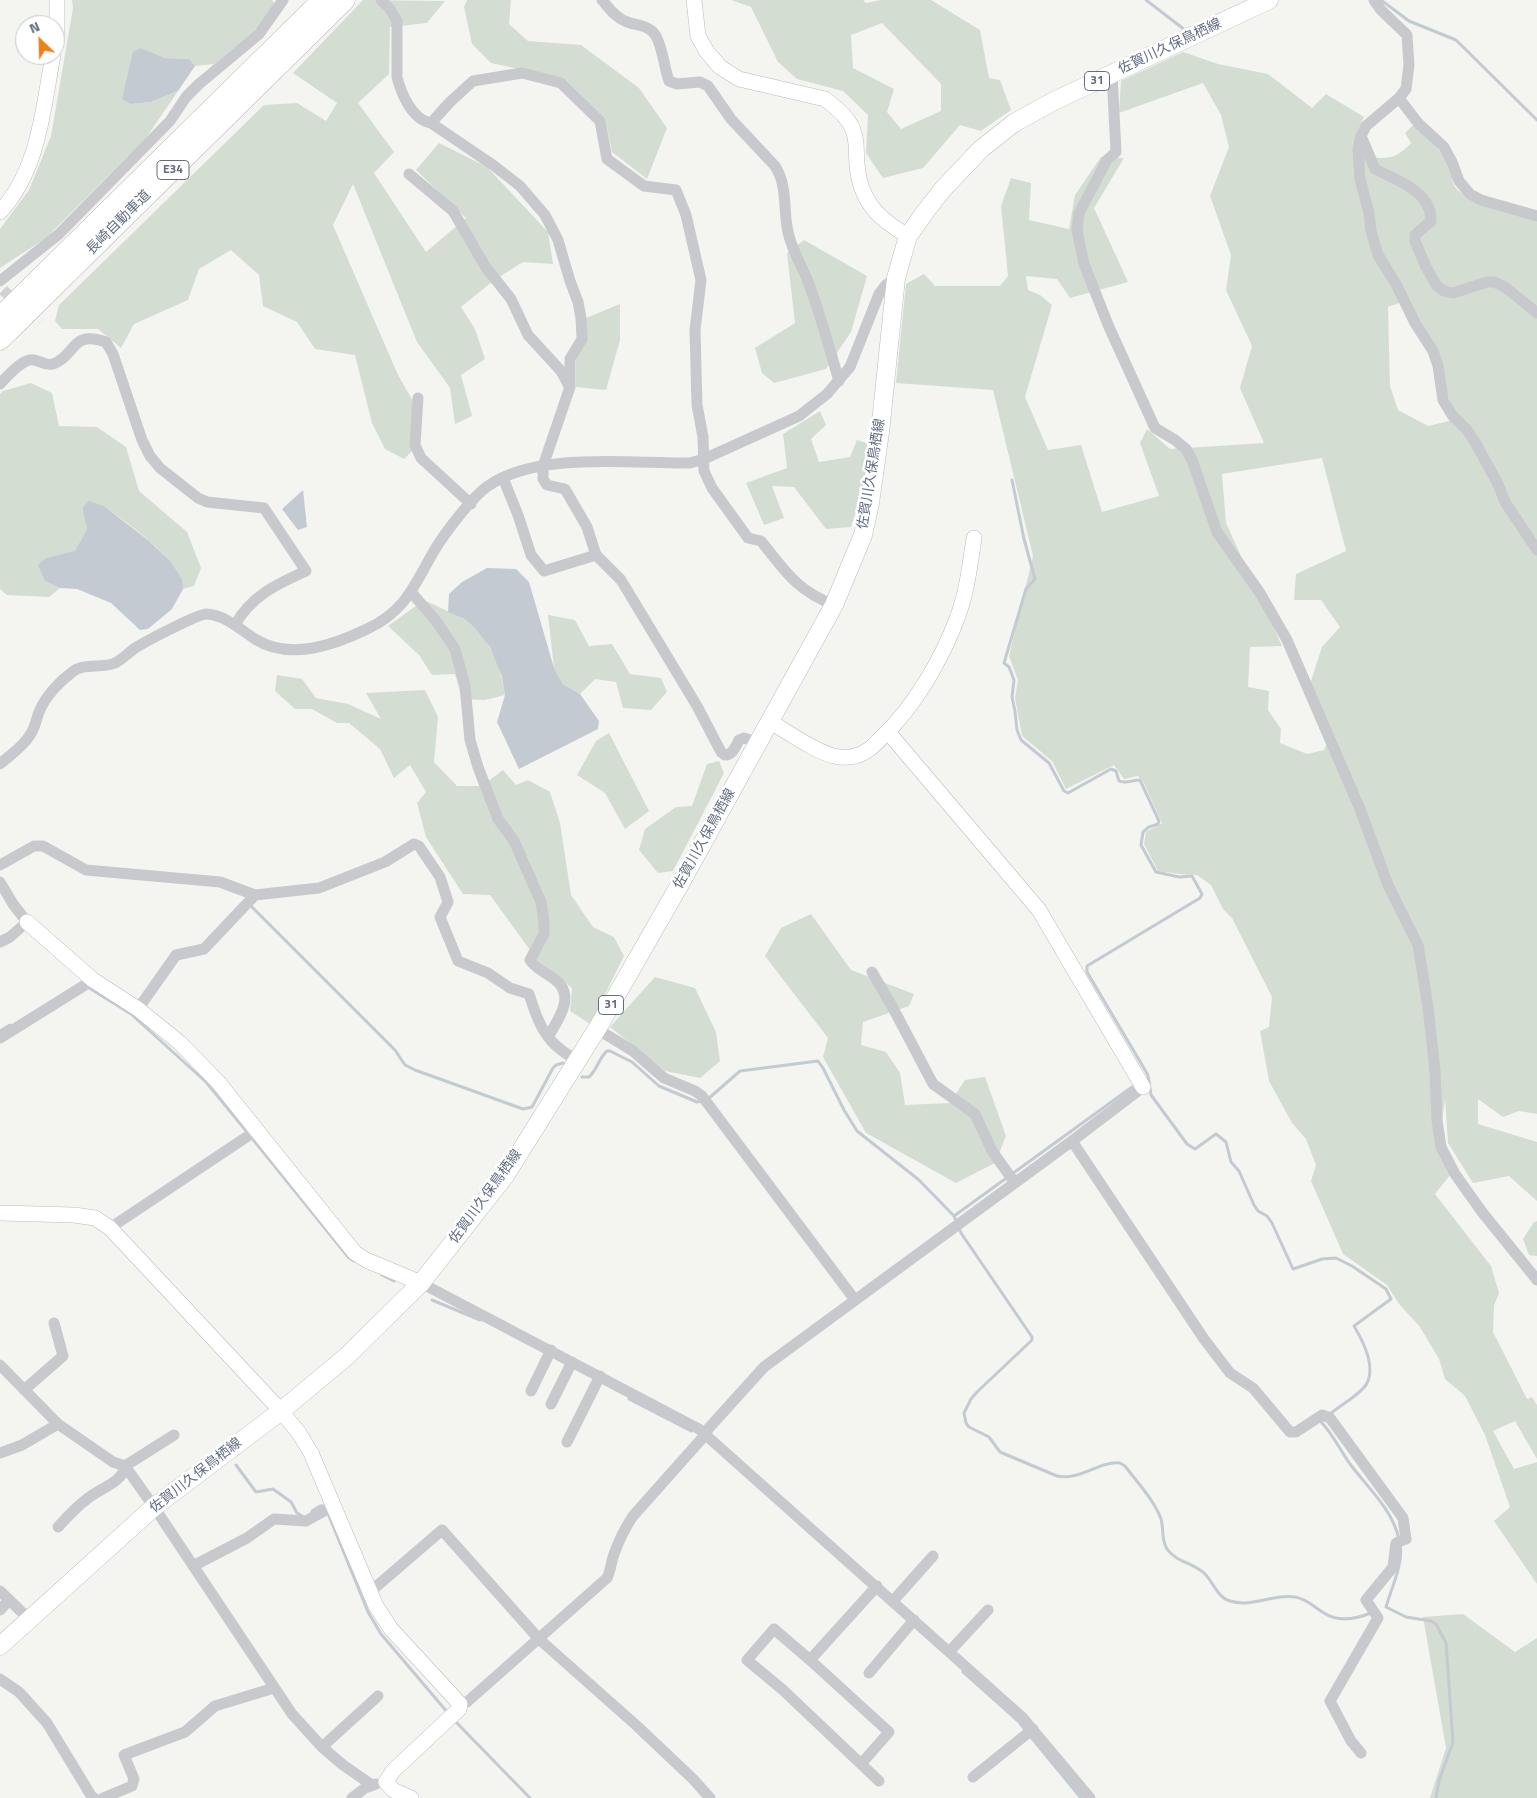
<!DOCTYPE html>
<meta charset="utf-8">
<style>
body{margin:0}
#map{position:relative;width:1537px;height:1798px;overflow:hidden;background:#f4f5f1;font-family:"Titillium Web",sans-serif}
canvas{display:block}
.north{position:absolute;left:15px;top:15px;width:50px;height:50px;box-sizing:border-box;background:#fff;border:1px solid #c0c5ce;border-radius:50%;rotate:336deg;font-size:14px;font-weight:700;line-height:20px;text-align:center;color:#626d84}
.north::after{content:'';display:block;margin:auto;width:18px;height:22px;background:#ec811a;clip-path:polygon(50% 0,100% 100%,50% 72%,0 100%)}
</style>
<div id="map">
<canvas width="1537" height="1798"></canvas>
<div class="north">N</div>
</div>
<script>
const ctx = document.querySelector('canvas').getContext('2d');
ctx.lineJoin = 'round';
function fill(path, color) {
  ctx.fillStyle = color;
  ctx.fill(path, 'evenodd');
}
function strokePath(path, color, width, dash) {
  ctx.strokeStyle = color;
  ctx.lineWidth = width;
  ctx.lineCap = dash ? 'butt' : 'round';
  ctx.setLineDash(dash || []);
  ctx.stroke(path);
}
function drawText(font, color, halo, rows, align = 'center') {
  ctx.font = font + ' "Titillium Web","Noto Sans JP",sans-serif';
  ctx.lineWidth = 5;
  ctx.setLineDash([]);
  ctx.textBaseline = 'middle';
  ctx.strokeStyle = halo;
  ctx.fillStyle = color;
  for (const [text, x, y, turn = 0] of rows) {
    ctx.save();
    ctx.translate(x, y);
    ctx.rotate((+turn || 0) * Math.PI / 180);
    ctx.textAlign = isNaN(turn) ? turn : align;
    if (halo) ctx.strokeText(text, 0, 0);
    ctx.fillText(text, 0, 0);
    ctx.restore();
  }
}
const green = new Path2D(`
 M 72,0 L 272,0 L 275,4 L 254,31 L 214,64 L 195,66 L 189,59 L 165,58 L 141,48 L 131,104 L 151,102 L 178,91 L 146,138 L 46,238 L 0,268 L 0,229 L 29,190 L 51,136 L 73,8 Z
 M 363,0 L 445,1 L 427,23 L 390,27 L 389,74 L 358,103 L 394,152 L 374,173 L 426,252 L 466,218 L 416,170 L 439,143 L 487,167 L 548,232 L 553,264 L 523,262 L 493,281 L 461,307 L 475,329 L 485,359 L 461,375 L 472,416 L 455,424 L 450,388 L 417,342 L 353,184 L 333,225 L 398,375 L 414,403 L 413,450 L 404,459 L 385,449 L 372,423 L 355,355 L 315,349 L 297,322 L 263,306 L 259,275 L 231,250 L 199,269 L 188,300 L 134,324 L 121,348 L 98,329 L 62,329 L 55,321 L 59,305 L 264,105 L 297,103 L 326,121 L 337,103 L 293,73 Z
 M 467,0 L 511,0 L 509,24 L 528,41 L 581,45 L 639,88 L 667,128 L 647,179 L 612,152 L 605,118 L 565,79 L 491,63 L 472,44 L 464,7 Z
 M 731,0 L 863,0 L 866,3 L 881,0 L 931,0 L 980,30 L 989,78 L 1000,80 L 1011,110 L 981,131 L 960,125 L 923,168 L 883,178 L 866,153 L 868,115 L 843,91 L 797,79 L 778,62 L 751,7 ZM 882,23 L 941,84 L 941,111 L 901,129 L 887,112 L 894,89 L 853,68 L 851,35 Z
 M 1183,52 L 1218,64 L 1268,74 L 1312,108 L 1326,94 L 1364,117 L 1358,130 L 1365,156 C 1385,160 1397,159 1411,143 L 1405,133 L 1413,125 C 1427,138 1442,150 1450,168 C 1453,174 1451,181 1455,187 C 1470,205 1514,212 1537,219 L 1537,1114 L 1519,1111 L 1503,1117 L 1478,1099 L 1478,1124 L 1537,1142 L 1537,1201 L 1509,1176 L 1473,1183 L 1448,1143 L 1445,1099 L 1438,1150 L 1451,1174 L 1435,1194 L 1491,1266 L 1499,1293 L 1494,1306 L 1493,1332 L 1527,1399 L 1532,1397 L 1537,1405 L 1537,1459 L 1515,1421 L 1493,1431 L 1514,1469 L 1537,1462 L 1537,1584 L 1494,1521 L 1510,1507 L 1485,1435 L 1465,1396 L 1445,1379 L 1439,1359 L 1420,1327 L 1399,1304 L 1387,1285 L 1343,1254 L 1311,1181 L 1316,1165 L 1306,1139 L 1292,1123 L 1269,1081 L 1260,1031 L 1269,1027 L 1272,997 L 1232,918 L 1223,909 L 1211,885 L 1197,875 L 1179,874 L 1158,871 L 1144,844 L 1146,832 L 1162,823 L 1143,781 L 1138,776 L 1124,779 L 1114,765 L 1066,789 L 1052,761 L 1022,736 L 1015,698 L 1018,680 L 1009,656 L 1033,556 L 993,390 L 896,383 L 906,284 L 924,274 L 935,286 L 1000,286 L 1008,276 L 1001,206 L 1011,178 L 1031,183 L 1029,220 L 1069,229 L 1075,195 L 1101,157 L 1124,158 L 1094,208 L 1128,282 L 1070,298 L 1057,279 L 1026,276 L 1028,290 L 1040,295 L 1052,305 L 1025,397 L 1048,450 L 1081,445 L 1102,512 L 1159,496 L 1140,443 L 1147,429 L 1170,449 L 1264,443 L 1240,388 L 1252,346 L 1226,290 L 1231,255 L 1210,196 L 1229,147 L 1221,115 L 1203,83 L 1119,113 L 1121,81 ZM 1408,300 L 1453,409 L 1449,421 L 1428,426 L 1398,410 L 1390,386 L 1388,307 ZM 1322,458 L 1346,551 L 1296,574 L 1294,600 L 1321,600 L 1340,627 L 1322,647 L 1310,684 L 1330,737 L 1324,750 L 1307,754 L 1280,743 L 1281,729 L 1268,710 L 1269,691 L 1248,687 L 1250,647 L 1282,646 L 1226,523 L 1222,474 Z
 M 804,240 L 867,276 L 851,332 L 826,369 L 774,383 L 762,373 L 755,348 L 795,323 L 787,253 Z
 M 620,304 L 620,340 L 606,390 L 576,387 L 576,359 L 586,318 Z
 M 31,383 L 52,393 L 59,426 L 97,427 L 126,447 L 139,491 L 187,532 L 201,568 L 194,586 L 183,589 C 180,558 127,523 104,506 L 82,508 L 87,529 L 75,552 L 46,558 L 45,581 L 60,588 L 49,597 L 7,595 L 0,589 L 0,394 L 3,391 Z
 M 820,411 L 826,425 L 811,439 L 819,462 L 850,457 L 857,440 L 870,444 L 864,487 L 851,527 L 826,529 L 794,487 L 772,486 L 784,518 L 764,525 L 746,483 L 787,468 L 783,434 Z
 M 424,600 C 437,606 450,612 463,619 C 489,634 501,667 505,695 L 485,700 L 462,699 L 455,674 L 432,675 L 419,655 L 388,626 Z
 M 548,615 L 575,620 L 589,646 L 612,644 L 630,674 L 661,678 L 667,692 L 651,710 L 623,708 L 616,682 L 595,679 L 580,694 L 563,684 L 554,668 Z
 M 277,675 L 302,679 L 316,698 L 348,704 L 381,719 L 366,693 L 425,690 L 438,717 L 434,762 L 457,786 L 482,786 L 503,770 L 516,785 L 528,780 L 550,792 L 560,823 L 571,895 L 593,927 L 614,937 L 624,956 L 590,1024 L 570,1011 L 572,988 L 538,961 L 490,895 L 463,894 L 426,837 L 417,803 L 426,792 L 410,765 L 394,778 L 380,749 L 349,723 L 337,723 L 312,709 L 295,709 L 275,691 Z
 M 609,733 L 649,811 L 625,829 L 605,793 L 577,775 L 596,741 Z
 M 719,761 L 724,773 L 673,871 L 658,873 L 639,850 L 645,829 L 676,807 L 692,806 L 707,764 Z
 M 811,914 L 851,970 L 914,994 L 909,1006 L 863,1022 L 861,1045 L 886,1052 L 900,1073 L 905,1105 L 950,1103 L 965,1080 L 985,1077 L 1006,1136 L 995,1163 L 956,1183 L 866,1133 L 823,1057 L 828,1038 L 765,956 L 781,928 Z
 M 655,977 L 695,988 L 716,1032 L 720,1061 L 700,1078 L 665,1071 L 610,1027 Z
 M 1537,1221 L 1537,1256 L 1529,1255 L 1523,1239 L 1534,1222 Z
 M 1463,1614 L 1515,1652 L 1537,1638 L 1537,1798 L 1430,1798 L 1446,1748 L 1423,1617 Z`);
const water = new Path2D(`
 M 141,48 L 165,58 L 189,59 L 195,66 L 178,91 L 151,102 L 131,104 L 122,99 L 133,52 Z
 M 303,490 L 307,527 L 298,530 L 282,509 Z
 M 89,501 L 104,506 L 148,540 L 170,561 L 182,579 L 183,589 L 172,609 L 148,629 L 140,630 L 111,603 L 77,589 L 60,588 L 45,581 L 38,565 L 46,558 L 75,551 L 87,529 L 82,508 Z
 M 487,568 L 516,569 L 529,582 L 554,668 L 563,684 L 580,694 L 599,721 L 598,729 L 519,769 L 497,722 L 505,695 L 502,677 L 490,647 L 475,628 L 464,619 L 448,612 L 449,594 L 462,582 Z`);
const stream = new Path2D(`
 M 1146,0 L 1185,30 L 1187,29
 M 1381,0 L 1409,21 L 1456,40 L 1537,120
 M 1012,480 L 1024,539 L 1035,579 L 1026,589 L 1004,663 L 1009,667 L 1014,680 L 1012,697 L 1015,711 L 1017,730 L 1021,740 L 1049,763 L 1064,791 L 1068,793 L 1111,769 L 1116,771 L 1119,781 C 1125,784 1133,780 1140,780 L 1159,821 L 1158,824 L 1149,827 L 1143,832 L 1141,845 L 1156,872 L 1179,877 L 1192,876 L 1202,894 L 1200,898 L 1087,966 L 1087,972 L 1148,1075 L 1151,1095 L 1187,1144 L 1195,1149 L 1216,1134 L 1226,1142 L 1231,1162 L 1239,1171 L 1254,1205 L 1258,1211 L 1267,1216 L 1272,1223 L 1293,1269 L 1322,1259 L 1336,1258 L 1352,1266 L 1386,1289 L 1391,1299 L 1354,1326 C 1363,1341 1377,1367 1366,1385 C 1357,1397 1340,1405 1329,1415
 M 250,905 L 395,1050 L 405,1065 L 415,1070 L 523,1109 L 532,1107 L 553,1068 L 556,1065 L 563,1063
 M 86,986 L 131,1014 L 206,1082 L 247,1132
 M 0,1031 L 10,1025
 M 582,1077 L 589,1077 C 597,1070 599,1058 607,1051 L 610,1051 L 632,1062 L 659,1086 L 697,1102 L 703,1101
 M 708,1099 L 740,1071 L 818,1061 L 823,1068 L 844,1110 L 857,1131 L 919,1180 L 954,1216 L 961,1233 L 1032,1337 L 1032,1340 L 977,1392 L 971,1399 L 964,1413 L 966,1423 L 969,1427 L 989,1437 L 1000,1452 L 1057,1476 C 1080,1481 1098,1461 1120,1463 L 1125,1466 C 1136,1481 1155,1501 1161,1519 C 1164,1529 1161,1540 1167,1549 C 1176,1562 1194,1563 1205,1574 C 1213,1582 1218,1598 1230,1601 C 1252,1608 1275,1593 1295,1597 C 1307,1599 1314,1607 1324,1613 C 1339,1623 1356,1619 1371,1613
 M 251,1137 L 349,1258 L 354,1261
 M 954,1216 L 1132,1087
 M 382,1275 L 394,1281
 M 432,1300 L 480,1320
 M 629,1399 L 691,1431
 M 1323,1420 L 1321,1422 C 1333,1434 1340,1450 1350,1464 C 1368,1488 1392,1509 1399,1539
 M 236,1465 L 256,1492 L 273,1489 L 291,1502 L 297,1513 L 302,1516
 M 312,1511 L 320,1506 L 325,1506 L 368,1612 L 381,1634 L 448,1713
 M 1386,1607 C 1391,1589 1404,1562 1400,1545
 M 1386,1607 L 1406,1617 L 1431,1621 L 1436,1624 L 1446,1643 L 1453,1742 L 1439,1781 L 1436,1798
 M 963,1672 L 1019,1722 L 1026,1731
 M 454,1720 L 530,1798
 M 1030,1736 L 1081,1798`);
const streetTunnel = new Path2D(`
 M 3,290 L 40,323`);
const street = new Path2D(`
 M 381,0 L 390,9 L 397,21 L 397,77 C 401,93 412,120 431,123 L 493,165 L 520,186 L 545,215 L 558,240 L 570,281 L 578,302 L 581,318 L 582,339 L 570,359 L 570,387 L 543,466 L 543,479 L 547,485 L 565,489 L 587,527 L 596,555 L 621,580 L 697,706 L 721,752 L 725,755 C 733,755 736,746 739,740 L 744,738 L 757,742
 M 602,0 C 609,8 615,17 625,21 C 635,26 649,24 656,36 C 663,49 664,67 669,81 L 677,84 L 700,82 L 708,86 L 731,119 L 775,166 C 789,188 782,212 789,236 C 793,251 801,265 807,279 C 820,312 829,347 839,381
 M 1374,0 L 1381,10 L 1407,35 L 1409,65 L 1406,89 L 1399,98 L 1366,126 L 1361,136 L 1358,149 L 1360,179 L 1369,213 L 1371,231 L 1378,255 L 1396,284 L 1415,323 L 1433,351 L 1438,366 L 1443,400 L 1452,415 L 1467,430 L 1475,442 L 1498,484 L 1505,502 L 1537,550
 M 1112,74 L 1116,152 L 1107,160 L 1079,213 L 1077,230 L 1084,264 L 1109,327 L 1155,428 L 1175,440 L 1186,449 L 1192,460 L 1217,532 L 1260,593 L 1287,640 L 1360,809 L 1388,885 L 1418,945 L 1428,1007 L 1435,1071 L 1437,1120 L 1441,1147 L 1455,1174 L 1482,1212 L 1537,1280
 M 1399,98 L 1418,123 L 1444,147 L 1452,162 L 1459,181 L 1470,194 L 1481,200 L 1537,216
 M 431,123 L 450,102 L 473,81 L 522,73 L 561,83 L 600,121 L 607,159 L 644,186 L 676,190 L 686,215 L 701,280 L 695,330 L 697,405 L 703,437 L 704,471 L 712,488 L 748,538 L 761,541 C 785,571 796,590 834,605
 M 1361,136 L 1375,169 C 1396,180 1432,191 1431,221 L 1415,235 L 1415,241 L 1426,267 L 1437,286 L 1444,291 L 1453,293 L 1487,282 L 1494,282 L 1505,287 L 1537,313
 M 409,174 L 453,211 L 485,266 L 511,299 L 528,335 L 561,371 L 569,386
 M 0,281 L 59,234 L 170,121 L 186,97 L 199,84 L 259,34 L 283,0
 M 0,384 C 8,376 22,358 34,360 C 41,361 46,366 53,364 C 77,355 70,330 106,342 L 113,354 L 142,440 L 150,456 L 160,468 L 198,498 L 207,502 L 264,508 L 306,571 C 277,584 251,596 235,625
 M 418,398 L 415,445 L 421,458 L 471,504
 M 503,478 L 518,515 L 531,555 L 544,571 L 596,555
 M 411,592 L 436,621 L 455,649 L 465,686 L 470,740 L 478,767 L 498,819 L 514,841 L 541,902 L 544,922 L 544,934 L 530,960 C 536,969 545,972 554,979 C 577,995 558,1020 548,1037
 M 0,764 C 10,755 23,747 30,735 C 35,728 36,720 39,712 C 45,697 59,682 71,673 C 83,662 101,669 115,663 C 123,659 128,653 135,648 C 145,642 199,613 207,614 C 225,615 241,630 255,639 C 290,661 334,645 367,629 C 406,611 414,585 434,551 C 444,534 472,497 488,486 C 537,451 632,464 690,463 L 704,459 L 799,416 L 827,394 L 850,367 L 879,294 L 886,285 L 896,278
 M 0,865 L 34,846 L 43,846 L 86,870 L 220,882 L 255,895
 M 0,882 L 13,904 L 27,922 L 10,937 L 0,942
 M 872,972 L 893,1008 L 933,1084 L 975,1114 L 992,1151 L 1015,1183
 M 138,1009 L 176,955 L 204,949 L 255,895 L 319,888 L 385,862 L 414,844 L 419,846 L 440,877 L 448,902 L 440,917 L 458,961 L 488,973 L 510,988 L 529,994 C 534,1009 539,1026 549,1038 C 556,1048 567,1054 577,1061
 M 597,1029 L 633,1051 L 664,1078 L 695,1091 L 702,1096 L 855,1300
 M 0,1038 L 93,980
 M 1072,1141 L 1204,1339 L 1230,1373 L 1253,1388 L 1290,1432 L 1296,1432 L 1322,1415 L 1330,1418 L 1403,1518 L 1406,1539 L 1396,1543 L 1393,1567 L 1366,1600 L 1378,1618 L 1330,1701 L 1351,1741 L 1361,1753
 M 110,1228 L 257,1130
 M 421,1283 L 699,1429 L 1022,1717 L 1090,1798
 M 0,1365 L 58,1424 L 113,1462 L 125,1466 L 154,1507 L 292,1714 L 322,1747 L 343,1765 L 372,1785
 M 24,1390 L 63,1356 L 54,1323
 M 531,1391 L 551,1350
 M 551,1404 L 572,1362
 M 567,1442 L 600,1376
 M 0,1453 L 22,1445 L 58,1424
 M 58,1527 C 67,1517 76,1507 87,1499 C 99,1488 122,1484 125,1466 L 174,1435
 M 193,1566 L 247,1538 L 274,1519 L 306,1521 L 333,1506
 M 0,1591 L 30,1620
 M 370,1592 L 442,1530 L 539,1639 L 637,1726 L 693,1779 L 710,1798
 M 893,1601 L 933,1556
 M 0,1610 L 9,1600
 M 949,1652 L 988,1610
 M 810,1660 L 774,1629 L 747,1660 L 783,1690 L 879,1781
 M 869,1673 L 914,1620
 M 0,1679 L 19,1692 L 47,1723 L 92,1797 L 94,1798
 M 460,1704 L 467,1702 L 607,1578 C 611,1570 611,1562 614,1554 C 619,1540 625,1528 633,1516 L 706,1434 L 708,1429 L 764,1367 L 1072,1141 L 1143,1087
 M 322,1747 L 378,1696
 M 862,1763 L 889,1732 L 810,1660 L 877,1586
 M 973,1777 L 1033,1729
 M 103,1798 L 132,1786 L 134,1779 L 124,1755 L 185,1732 L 215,1706 L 274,1688
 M 352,1798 L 365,1788 L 376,1784`);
const secondary = new Path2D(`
 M 694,0 L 698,36 L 707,52 L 720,67 L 739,79 L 825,99 C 838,109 852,120 855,137 C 857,146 856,155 857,164 C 858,179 863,195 872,207 C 882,220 895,228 908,236
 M 55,42 L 57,30 L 57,0
 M 0,212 C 39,170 43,109 53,55
 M 769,721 C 786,731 820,755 839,757 C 849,758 860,756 868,750 C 873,747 878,741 882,737 C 915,706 942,659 958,616 C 967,591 970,565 974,538
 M 888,732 L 1039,910 L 1143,1087
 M 27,922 L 93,980 L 138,1009 L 180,1043 L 218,1082 L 355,1253 L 366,1260 L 421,1283
 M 0,1213 L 74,1215 L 95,1218 L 110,1228 L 281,1411 L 299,1433 L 311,1453 L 376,1606 L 391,1629 L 460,1704 L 459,1709 L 393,1771 L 386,1782 L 393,1790 L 411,1798`);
const primary = new Path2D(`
 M 0,1646 L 154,1507 L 281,1411 L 347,1356 L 421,1283 L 505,1176 L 597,1029 L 679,886 L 834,605 L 863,535 L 870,503 L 880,432 L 896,278 L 908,236 L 925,212 L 943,189 L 981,149 L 1014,123 L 1054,101 L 1269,0`);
const highway = new Path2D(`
 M 0,317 L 322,0
 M 0,340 L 345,0`);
const shields = [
 [1097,81,25],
 [173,170,32],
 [611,1005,25]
];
const shieldNames = [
 ["31",1097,81],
 ["E34",173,170],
 ["31",611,1005]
];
const streetNames = [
 ["佐賀川久保鳥栖線",1170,47,-25],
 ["長崎自動車道",119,223,-45],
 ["佐賀川久保鳥栖線",872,474,-81],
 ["佐賀川久保鳥栖線",705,839,-61],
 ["佐賀川久保鳥栖線",486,1197,-54],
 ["佐賀川久保鳥栖線",196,1476,-38]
];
fill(green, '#d4ddd2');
fill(water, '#c4cad1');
strokePath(stream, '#c4cad1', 3);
strokePath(streetTunnel, '#d0d3d6', 11, [11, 5.5]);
strokePath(secondary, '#b9bbc1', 16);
strokePath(primary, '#b9bbc0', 19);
strokePath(highway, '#b9babe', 21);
strokePath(street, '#c7c9cd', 11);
strokePath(secondary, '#fff', 15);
strokePath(primary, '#fff', 18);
strokePath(highway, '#fff', 20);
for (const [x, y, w] of shields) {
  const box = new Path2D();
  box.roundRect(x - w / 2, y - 9.5, w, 19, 4);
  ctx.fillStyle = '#fff';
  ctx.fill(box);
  strokePath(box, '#626d84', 1);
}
drawText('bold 12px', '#626d84', null, shieldNames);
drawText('14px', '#626d84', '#fff', streetNames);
</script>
